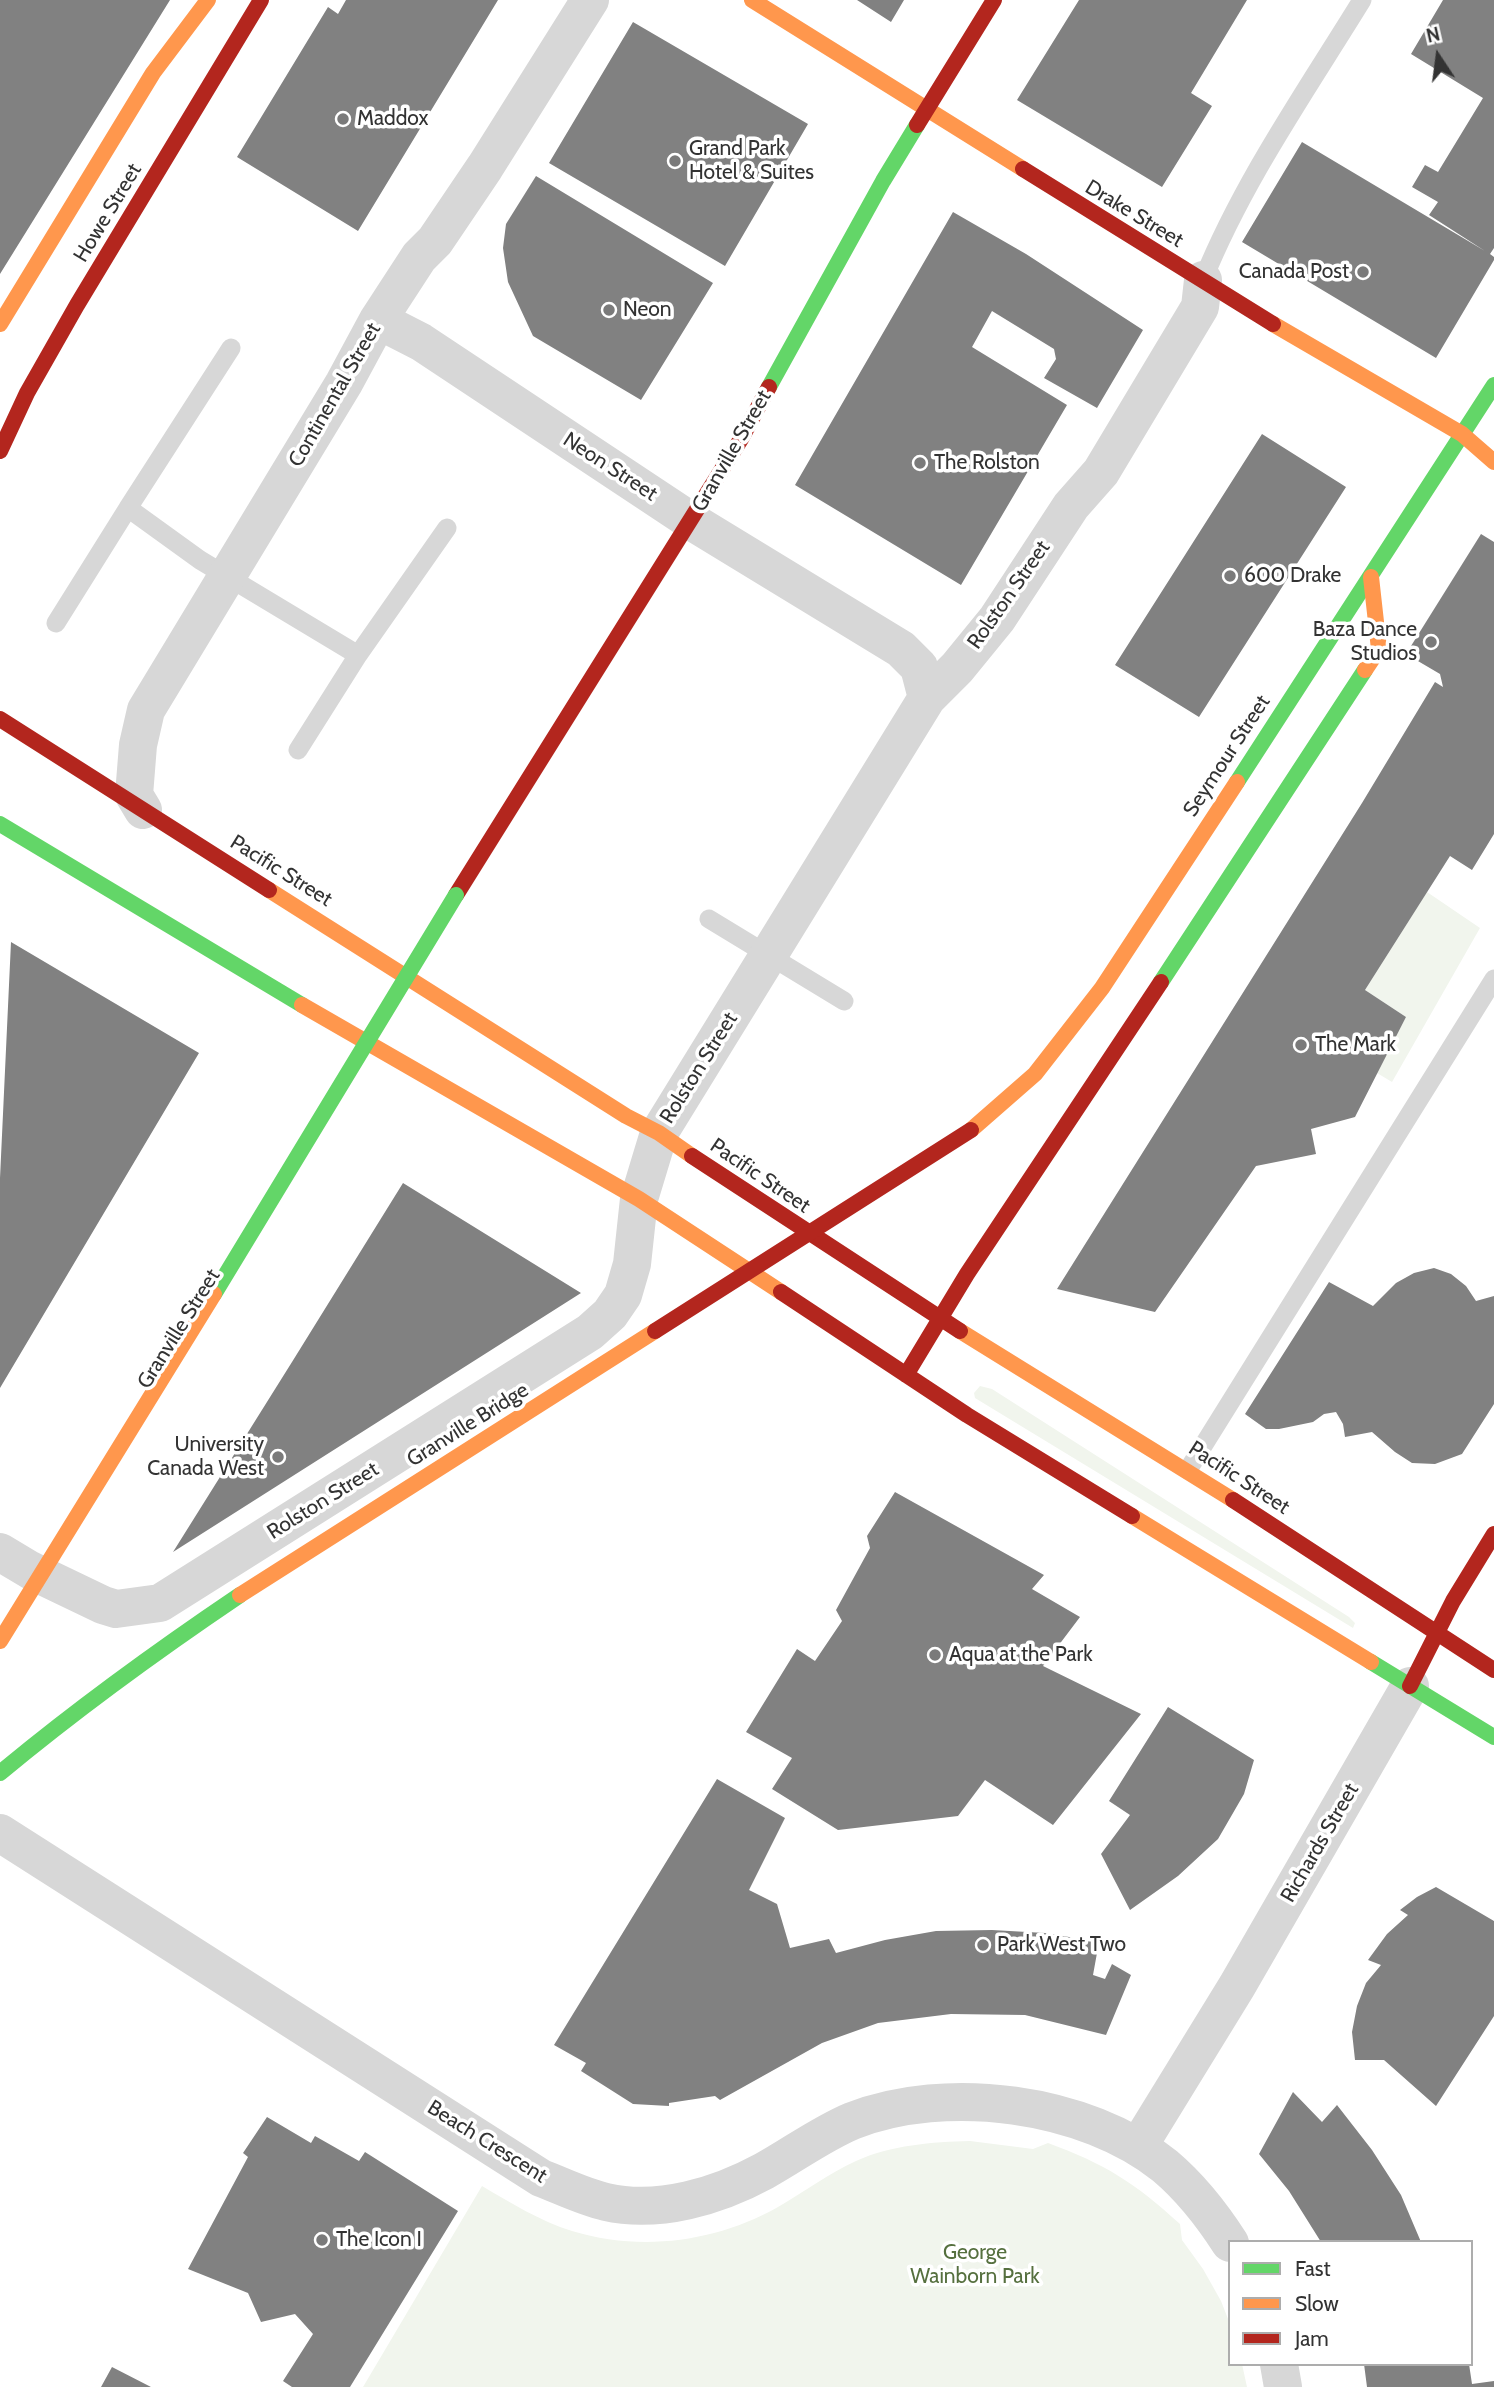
<!DOCTYPE html>
<style>
body{margin:0}
#map{position:relative;width:1494px;height:2387px;overflow:hidden;background:#fff;font-family:Cabin,sans-serif}
canvas{display:block}
.legend{position:absolute;left:1228px;top:2240px;width:245px;height:126px;box-sizing:border-box;background:#fff;border:2px solid #adadad;margin:0;padding:9px 12px;list-style:none;font-size:21px;color:#333}
.legend li{display:flex;align-items:center;gap:14px;height:35px}
.legend b{width:35px;border:2px solid #adadad}
.north{position:absolute;left:1403px;top:21px;width:70px;height:70px;-webkit-text-stroke:5px #fff;paint-order:stroke;rotate:347deg;font-size:19px;font-weight:700;line-height:28px;text-align:center;color:#333}
.north::after{content:'';display:block;margin:auto;width:24px;height:32px;background:#333;clip-path:polygon(50% 0,100% 100%,50% 72%,0 100%)}
</style>
<div id="map">
<canvas width="1494" height="2387"></canvas>
<ul class="legend">
<li><b style="height:9px;background:#63d668"></b>Fast</li>
<li><b style="height:9px;background:#ff974d"></b>Slow</li>
<li><b style="height:9px;background:#b3261e"></b>Jam</li>
</ul>
<div class="north">N</div>
</div>
<script>
const ctx = document.querySelector('canvas').getContext('2d');
ctx.lineJoin = 'round';
function fill(path, color) {
  ctx.fillStyle = color;
  ctx.fill(path, 'evenodd');
}
function strokePath(path, color, width, dash) {
  ctx.strokeStyle = color;
  ctx.lineWidth = width;
  ctx.lineCap = dash ? 'butt' : 'round';
  ctx.setLineDash(dash || []);
  ctx.stroke(path);
}
function drawText(font, color, halo, rows, align = 'center') {
  ctx.font = font + ' Cabin,sans-serif';
  ctx.lineWidth = 7;
  ctx.setLineDash([]);
  ctx.textBaseline = 'middle';
  ctx.strokeStyle = halo;
  ctx.fillStyle = color;
  for (const [text, x, y, turn = 0] of rows) {
    ctx.save();
    ctx.translate(x, y);
    ctx.rotate((+turn || 0) * Math.PI / 180);
    ctx.textAlign = isNaN(turn) ? turn : align;
    if (halo) ctx.strokeText(text, 0, 0);
    ctx.fillText(text, 0, 0);
    ctx.restore();
  }
}
const green = new Path2D(`
 M 1427,892 L 1480,928 L 1392,1082 L 1377,1073 L 1406,1017 L 1365,990 Z
 M 980,1386 L 992,1389 L 1349,1617 L 1355,1623 L 1353,1628 L 975,1398 L 974,1393 Z
 M 970,2141 L 1033,2149 L 1048,2143 C 1105,2164 1134,2182 1180,2224 L 1182,2240 L 1203,2269 L 1221,2301 L 1230,2324 L 1230,2364 L 1242,2364 L 1247,2387 L 363,2387 L 482,2186 C 511,2203 540,2221 572,2231 C 641,2252 716,2242 778,2207 C 804,2192 828,2174 856,2161 C 891,2145 932,2142 970,2141 Z`);
const building = new Path2D(`
 M 0,0 L 170,0 L 0,274 Z
 M 346,0 L 498,0 L 358,231 L 237,157 L 328,7 L 338,14 Z
 M 857,0 L 904,0 L 891,22 Z
 M 1079,0 L 1247,0 L 1191,93 L 1212,106 L 1162,187 L 1017,100 Z
 M 1443,0 L 1494,0 L 1494,248 L 1490,254 L 1494,257 L 1494,260 L 1436,358 L 1242,242 L 1302,142 L 1485,251 L 1429,215 L 1438,202 L 1412,187 L 1425,165 L 1438,172 L 1483,98 L 1411,54 Z
 M 633,22 L 808,124 L 725,266 L 549,163 Z
 M 536,176 L 713,283 L 641,400 L 533,336 L 508,282 L 503,248 L 506,224 Z
 M 953,212 L 1026,254 L 1143,330 L 1097,408 L 1044,378 L 1056,359 L 1054,349 L 992,311 L 972,347 L 1067,405 L 961,585 L 795,485 Z
 M 1262,434 L 1346,487 L 1199,717 L 1115,665 Z
 M 1481,534 L 1494,542 L 1494,834 L 1472,870 L 1450,856 L 1365,990 L 1406,1017 L 1355,1117 L 1311,1129 L 1316,1154 L 1256,1166 L 1155,1312 L 1057,1289 L 1362,803 L 1435,682 L 1443,687 L 1440,674 L 1406,654 Z
 M 11,942 L 199,1053 L 0,1388 L 0,1178 Z
 M 403,1183 L 581,1293 L 173,1552 L 292,1362 Z
 M 1434,1268 L 1451,1274 L 1466,1286 L 1476,1301 L 1494,1296 L 1494,1404 L 1462,1454 L 1435,1464 L 1412,1463 L 1395,1452 L 1372,1432 L 1345,1437 L 1343,1424 L 1336,1412 L 1324,1414 L 1313,1422 L 1279,1429 L 1266,1429 L 1245,1414 L 1329,1282 L 1373,1306 L 1396,1283 L 1414,1273 Z
 M 895,1492 L 1044,1575 L 1032,1589 L 1080,1617 L 1043,1666 L 1141,1714 L 1053,1825 L 985,1780 L 958,1816 L 838,1830 L 772,1789 L 792,1758 L 746,1732 L 797,1649 L 815,1661 L 842,1621 L 836,1610 L 870,1548 L 867,1536 Z
 M 1168,1707 L 1254,1760 L 1244,1794 L 1218,1839 L 1178,1876 L 1130,1910 L 1101,1854 L 1130,1815 L 1109,1801 Z
 M 717,1779 L 785,1818 L 749,1890 L 777,1904 L 790,1948 L 829,1939 L 836,1953 L 885,1940 L 936,1931 L 992,1930 L 1045,1933 L 1099,1942 L 1093,1975 L 1105,1979 L 1112,1964 L 1131,1975 L 1106,2035 L 1025,2015 L 951,2014 L 878,2023 L 822,2043 L 720,2100 L 715,2096 L 669,2103 L 669,2106 L 633,2104 L 581,2071 L 586,2063 L 554,2045 Z
 M 1436,1887 L 1494,1921 L 1494,2016 L 1436,2106 L 1384,2060 L 1355,2060 L 1352,2032 L 1357,2006 L 1366,1983 L 1381,1965 L 1368,1960 L 1387,1934 L 1408,1915 L 1400,1910 L 1417,1897 Z
 M 1293,2092 L 1322,2122 L 1337,2105 L 1372,2150 L 1401,2195 L 1421,2242 L 1321,2242 L 1289,2191 L 1259,2154 Z
 M 267,2117 L 311,2143 L 315,2136 L 359,2161 L 365,2152 L 458,2211 L 350,2387 L 292,2387 L 283,2381 L 313,2334 L 295,2314 L 261,2322 L 248,2293 L 188,2269 L 248,2157 L 243,2153 Z
 M 1364,2364 L 1469,2364 L 1472,2384 L 1494,2381 L 1494,2387 L 1367,2387 Z
 M 112,2367 L 151,2387 L 101,2387 Z`);
const lane = new Path2D(`
 M 1203,280 C 1243,181 1306,91 1362,0
 M 128,508 L 231,348
 M 56,623 L 128,508 L 200,560 L 358,655 L 298,750
 M 358,655 L 447,528
 M 709,919 L 844,1001
 M 1188,1470 L 1494,979`);
const street = new Path2D(`
 M 378,320 L 421,342 L 691,521 L 901,649 L 919,667 L 927,698
 M 143,810 L 134,795 L 138,745 L 146,710 L 344,383 L 378,320 L 419,257 L 435,241 L 485,167 L 590,0
 M 0,1552 L 30,1570 L 103,1605 L 116,1609 L 160,1603 L 590,1332 L 610,1314 L 623,1295 L 632,1264 L 639,1199 L 659,1133 L 927,698 L 957,668 L 997,619 L 1071,506 L 1101,472 L 1200,307 L 1203,280
 M 0,1833 L 541,2178 C 562,2186 584,2197 606,2202 C 659,2214 718,2196 764,2171 C 793,2155 821,2134 852,2121 C 946,2084 1086,2102 1165,2166 C 1191,2188 1212,2215 1230,2243
 M 1138,2147 L 1237,1986 L 1410,1686
 M 1279,2364 L 1283,2387`);
const fast = new Path2D(`
 M 769,387 L 883,181 L 917,125
 M 1237,782 L 1494,385
 M 0,824 L 302,1005
 M 1161,982 L 1365,670
 M 1371,1662 L 1494,1737`);
const slow = new Path2D(`
 M 752,0 L 1023,169
 M 0,324 L 153,73 L 208,0
 M 1273,324 L 1462,434 L 1494,462
 M 1365,670 L 1379,649 L 1371,577
 M 269,890 L 626,1116 L 659,1133 L 692,1156
 M 302,1005 L 639,1199 L 781,1292
 M 971,1130 L 1035,1074 L 1102,988 L 1237,782
 M 960,1331 L 1233,1500
 M 1132,1516 L 1371,1662`);
const jam = new Path2D(`
 M 917,125 L 994,0
 M 1023,169 L 1273,324
 M 0,451 L 27,393 L 77,305 L 261,0
 M 0,719 L 269,890
 M 456,895 L 741,439 L 769,387
 M 692,1156 L 960,1331
 M 781,1292 L 967,1415 L 1132,1516
 M 906,1375 L 967,1274 L 1161,982
 M 1233,1500 L 1494,1670
 M 1410,1686 L 1453,1601 L 1494,1534`);
const fastBridge = new Path2D(`
 M 214,1294 L 456,895
 M 0,1773 C 77,1709 157,1651 240,1595`);
const slowBridge = new Path2D(`
 M 240,1595 L 655,1331
 M 0,1641 L 214,1294`);
const jamBridge = new Path2D(`
 M 655,1331 L 971,1130`);
const markers = [
 [343,119,7,"#7a7a7a"],
 [675,161,7,"#7a7a7a"],
 [1363,272,7,"#7a7a7a"],
 [609,310,7,"#7a7a7a"],
 [920,463,7,"#7a7a7a"],
 [1230,576,7,"#7a7a7a"],
 [1431,642,7,"#7a7a7a"],
 [1301,1045,7,"#7a7a7a"],
 [278,1457,7,"#7a7a7a"],
 [935,1655,7,"#7a7a7a"],
 [983,1945,7,"#7a7a7a"],
 [322,2240,7,"#7a7a7a"]
];
const poiNames = [
 ["Maddox",357,119],
 ["Grand Park",689,149],
 ["Hotel & Suites",689,173],
 ["Canada Post",1349,272,"right"],
 ["Neon",623,310],
 ["The Rolston",934,463],
 ["600 Drake",1244,576],
 ["Baza Dance",1417,630,"right"],
 ["Studios",1417,654,"right"],
 ["The Mark",1315,1045],
 ["University",264,1445,"right"],
 ["Canada West",264,1469,"right"],
 ["Aqua at the Park",949,1655],
 ["Park West Two",997,1945],
 ["The Icon I",336,2240]
];
const streetNames = [
 ["Howe Street",108,213,-59],
 ["Drake Street",1134,214,31],
 ["Continental Street",335,395,-60],
 ["Granville Street",732,451,-60],
 ["Neon Street",610,467,33],
 ["Rolston Street",1009,595,-55],
 ["Seymour Street",1227,756,-57],
 ["Pacific Street",281,871,32],
 ["Rolston Street",699,1068,-58],
 ["Pacific Street",760,1176,34],
 ["Granville Street",179,1329,-58],
 ["Granville Bridge",468,1425,-32],
 ["Pacific Street",1239,1478,33],
 ["Rolston Street",323,1501,-32],
 ["Richards Street",1320,1843,-60],
 ["Beach Crescent",487,2142,32]
];
const parkNames = [
 ["George",975,2253],
 ["Wainborn Park",975,2277]
];
fill(green, '#f1f5ed');
fill(building, '#818181');
strokePath(lane, '#d7d7d7', 19);
strokePath(street, '#d7d7d7', 38);
strokePath(fast, '#63d668', 16);
strokePath(slow, '#ff974d', 16);
strokePath(jam, '#b3261e', 16);
strokePath(fastBridge, '#63d668', 16);
strokePath(slowBridge, '#ff974d', 16);
strokePath(jamBridge, '#b3261e', 16);
for (const [x, y, r, color] of markers) {
  const dot = new Path2D();
  dot.arc(x, y, r, 0, 2 * Math.PI);
  ctx.fillStyle = color;
  ctx.fill(dot);
  strokePath(dot, '#fff', 2.5);
}
drawText('21px', '#333', '#fff', poiNames, 'left');
drawText('21px', '#333', '#fff', streetNames);
drawText('21px', '#56703f', '#fff', parkNames);
</script>
